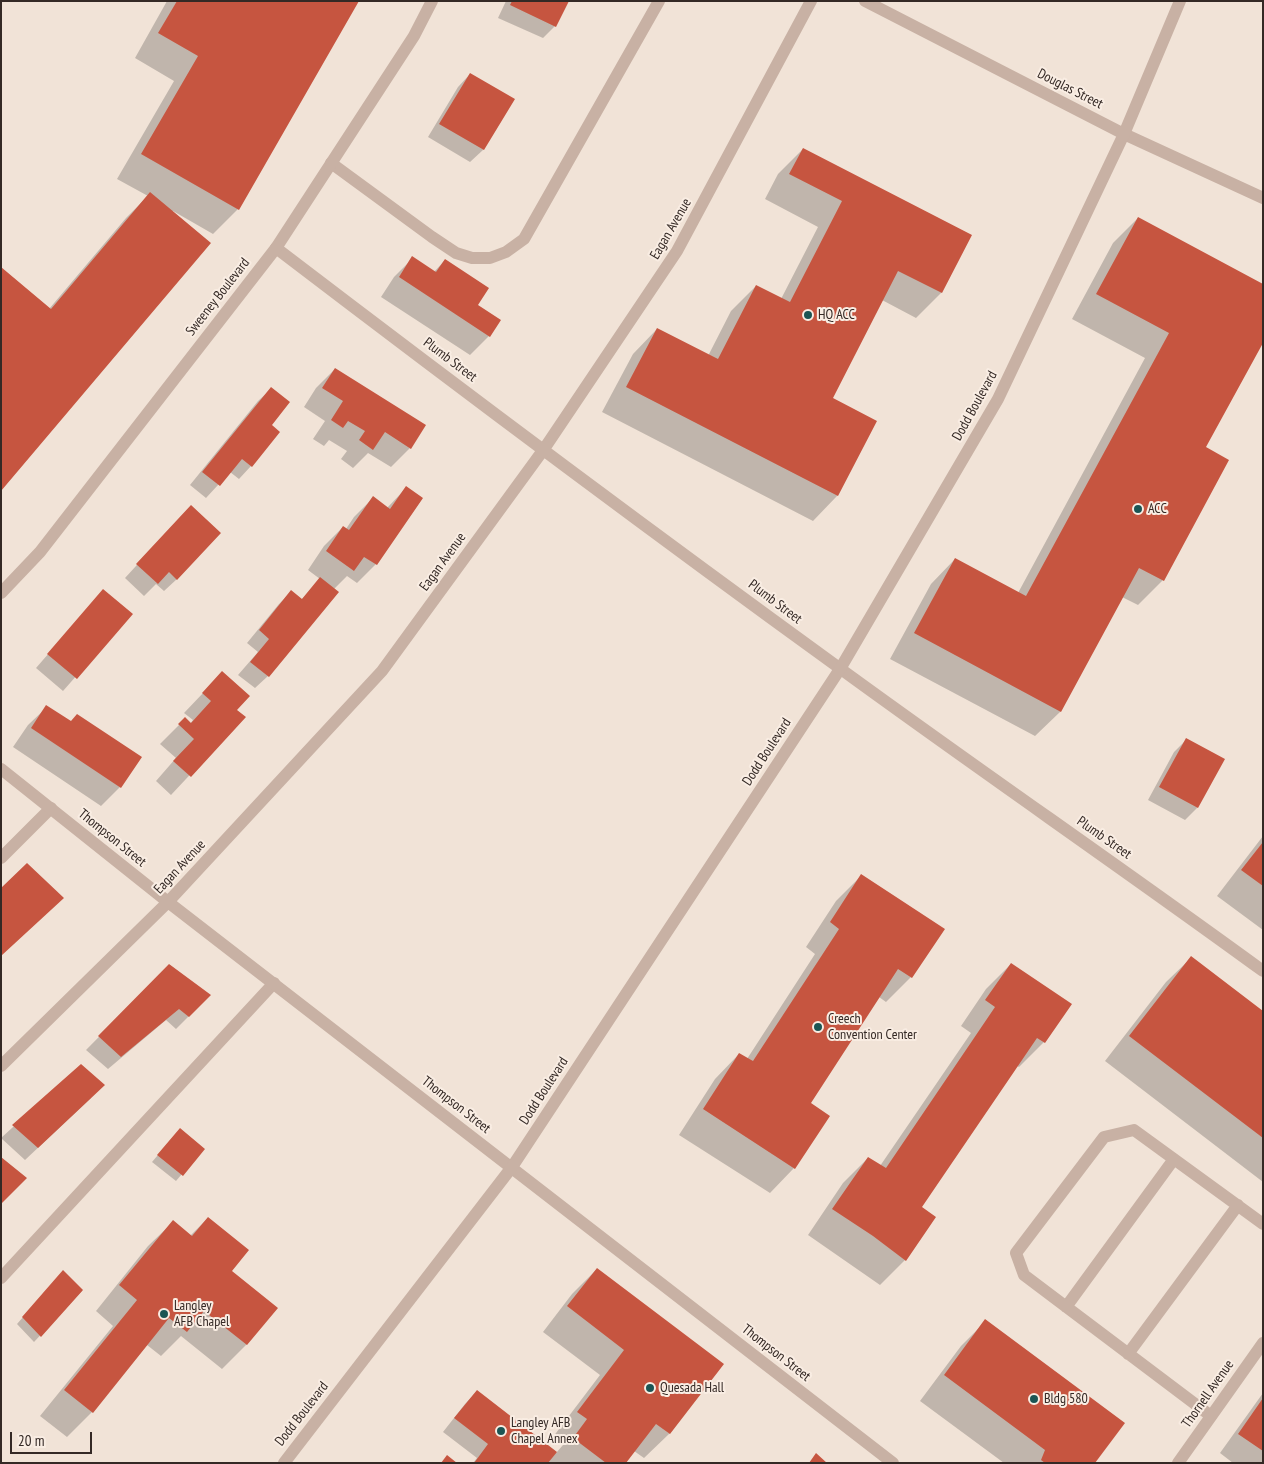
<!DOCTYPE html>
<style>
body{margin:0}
#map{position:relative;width:1264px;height:1464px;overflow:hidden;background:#f1e3d7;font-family:"PT Sans Narrow",sans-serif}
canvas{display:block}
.frame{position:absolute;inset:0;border:2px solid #342925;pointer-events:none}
.scale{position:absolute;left:10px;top:1432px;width:82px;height:22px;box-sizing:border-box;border:2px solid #342925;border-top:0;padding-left:6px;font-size:15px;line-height:18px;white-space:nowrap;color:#342925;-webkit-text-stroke:4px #f9ede3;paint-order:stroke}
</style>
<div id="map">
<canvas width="1264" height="1464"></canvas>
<div class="frame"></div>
<div class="scale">20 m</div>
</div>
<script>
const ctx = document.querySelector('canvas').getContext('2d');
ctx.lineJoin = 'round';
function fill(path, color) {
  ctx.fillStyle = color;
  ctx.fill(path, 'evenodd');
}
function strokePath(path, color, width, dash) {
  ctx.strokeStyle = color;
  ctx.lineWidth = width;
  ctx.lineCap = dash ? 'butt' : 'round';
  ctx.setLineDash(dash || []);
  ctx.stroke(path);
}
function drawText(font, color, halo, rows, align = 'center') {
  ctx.font = font + ' "PT Sans Narrow",sans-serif';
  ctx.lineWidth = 4;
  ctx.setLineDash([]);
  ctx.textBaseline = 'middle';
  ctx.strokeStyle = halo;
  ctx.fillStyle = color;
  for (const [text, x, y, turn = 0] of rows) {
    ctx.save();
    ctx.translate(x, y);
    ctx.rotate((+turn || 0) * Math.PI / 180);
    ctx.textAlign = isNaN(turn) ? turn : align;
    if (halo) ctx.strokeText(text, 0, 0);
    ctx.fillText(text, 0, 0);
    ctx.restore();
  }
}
const shadow = new Path2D(`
 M 167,1 L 358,1 L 238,209 L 213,234 L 173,211 L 1,489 L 49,309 L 126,218 L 148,196 L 117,179 L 174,81 L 135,58 Z
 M 506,1 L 567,1 L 555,26 L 543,38 L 498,18 Z
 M 470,74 L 513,99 L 483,150 L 470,162 L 428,137 L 458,87 Z
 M 803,149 L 971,235 L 941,293 L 916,318 L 882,300 L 831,399 L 875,422 L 837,496 L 813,521 L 602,412 L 633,354 L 657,329 L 708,356 L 731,311 L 756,286 L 781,299 L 818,227 L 765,199 L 778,174 Z
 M 1138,218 L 1204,448 L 1163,580 L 1138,605 L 1122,597 L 1060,712 L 1035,736 L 890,659 L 931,584 L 955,559 L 1018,593 L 1145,358 L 1072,319 L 1113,243 Z
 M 413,258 L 434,272 L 445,260 L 476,306 L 489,336 L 470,355 L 381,297 L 394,277 Z
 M 335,369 L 410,448 L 391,467 L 368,453 L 353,468 L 341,459 L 347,451 L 329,440 L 324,446 L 313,439 L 325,421 L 304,407 L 316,388 Z
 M 271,389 L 270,425 L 251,466 L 239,479 L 230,472 L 206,498 L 190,485 L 258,401 Z
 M 406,488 L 422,499 L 376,564 L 357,583 L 347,576 L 334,589 L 268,676 L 255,688 L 238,675 L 258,652 L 247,643 L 279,604 L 291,592 L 301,600 L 320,579 L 308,570 L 324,546 L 343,527 L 346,529 L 354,517 L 373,498 L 387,508 Z
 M 179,519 L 177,579 L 164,591 L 156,584 L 144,596 L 125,578 Z
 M 103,591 L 131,614 L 63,691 L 36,668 Z
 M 204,692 L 235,710 L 244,717 L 171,795 L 156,781 L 176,758 L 160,744 L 185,719 L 190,724 L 193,720 L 184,713 Z
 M 47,707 L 120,787 L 101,806 L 13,747 L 28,725 Z
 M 1186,740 L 1197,808 L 1185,820 L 1148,800 L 1174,752 Z
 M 1263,836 L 1263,930 L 1217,896 Z
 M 861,876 L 911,977 L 886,1002 L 879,997 L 809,1104 L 794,1168 L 770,1193 L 679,1135 L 715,1079 L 739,1054 L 747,1059 L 815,954 L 806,947 L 836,901 Z
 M 1191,958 L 1263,1013 L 1263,1182 L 1105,1061 L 1166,982 Z
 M 1011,964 L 1070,1004 L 1044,1042 L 1019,1067 L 1017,1066 L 920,1208 L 934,1217 L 905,1260 L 880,1285 L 808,1235 L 843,1183 L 868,1158 L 880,1166 L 971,1033 L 961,1026 L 986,989 Z
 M 170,965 L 209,996 L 176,1029 L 166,1020 L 108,1069 L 86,1050 Z
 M 81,1065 L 91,1098 L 25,1160 L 1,1138 Z
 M 174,1136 L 203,1149 L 176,1181 L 152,1162 Z
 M 208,1218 L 230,1272 L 247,1344 L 222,1369 L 181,1336 L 161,1356 L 147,1345 L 92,1412 L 67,1437 L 40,1416 L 113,1326 L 96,1311 L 148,1246 L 173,1222 L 190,1236 Z
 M 597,1269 L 722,1364 L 669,1434 L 644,1458 L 634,1451 L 624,1463 L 473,1463 L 477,1458 L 443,1432 L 465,1404 L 477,1391 L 556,1453 L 563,1445 L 553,1437 L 600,1375 L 543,1332 L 572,1294 Z
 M 57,1278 L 82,1291 L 34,1342 L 17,1324 Z
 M 986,1321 L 1093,1463 L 1004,1463 L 920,1401 L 961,1346 Z
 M 1263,1393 L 1263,1463 L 1233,1463 L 1220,1453 Z`);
const building = new Path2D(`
 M 177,1 L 359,1 L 239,210 L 141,154 L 198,56 L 158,33 Z
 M 512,1 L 569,1 L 556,27 L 510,5 Z
 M 470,73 L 515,99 L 484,150 L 439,124 Z
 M 803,148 L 972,235 L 942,293 L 898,271 L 833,398 L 877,421 L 838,496 L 626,387 L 657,328 L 718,359 L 756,285 L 790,302 L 842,201 L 789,174 Z
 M 150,192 L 211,243 L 1,491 L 1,267 L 51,309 Z
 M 1138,217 L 1263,284 L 1263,343 L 1206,447 L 1229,460 L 1164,581 L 1139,568 L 1061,712 L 914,633 L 955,558 L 1026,596 L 1169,333 L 1096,294 Z
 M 412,256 L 436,272 L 445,259 L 489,288 L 478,305 L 501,320 L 490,337 L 399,277 Z
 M 335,368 L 426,425 L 411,449 L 385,432 L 373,450 L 359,440 L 365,431 L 348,421 L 343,428 L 331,420 L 343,401 L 322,388 Z
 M 271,387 L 290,402 L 272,425 L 280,432 L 252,467 L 242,459 L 220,486 L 202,472 Z
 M 406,486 L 423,498 L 377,565 L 364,557 L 354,571 L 326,551 L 343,526 L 349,530 L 373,496 L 390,509 Z
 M 191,505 L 221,533 L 177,580 L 169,572 L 158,584 L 136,564 Z
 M 320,577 L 339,592 L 269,677 L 250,662 L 269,639 L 259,630 L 291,590 L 302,599 Z
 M 103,589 L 133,614 L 77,679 L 47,654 Z
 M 222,671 L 250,696 L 237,710 L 246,717 L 191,777 L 173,761 L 194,739 L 178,724 L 185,717 L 191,723 L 211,701 L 202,693 Z
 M 46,705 L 71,721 L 77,714 L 142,757 L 121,788 L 31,728 Z
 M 1186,738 L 1225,759 L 1198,808 L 1159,787 Z
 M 1263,842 L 1263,886 L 1241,870 Z
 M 27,863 L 64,898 L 1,956 L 1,888 Z
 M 861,874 L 945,929 L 912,978 L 898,969 L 811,1103 L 830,1116 L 795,1169 L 703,1109 L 739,1053 L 753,1061 L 839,929 L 830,922 Z
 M 1191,956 L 1263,1011 L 1263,1138 L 1129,1036 Z
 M 1011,963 L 1072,1004 L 1045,1043 L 1037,1038 L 922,1207 L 936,1217 L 906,1261 L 873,1236 L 832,1209 L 868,1157 L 886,1168 L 995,1007 L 985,1000 Z
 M 169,964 L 211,995 L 189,1017 L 179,1009 L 121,1057 L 98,1036 Z
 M 81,1064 L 105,1085 L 38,1148 L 12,1125 Z
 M 180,1128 L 205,1149 L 183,1176 L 157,1155 Z
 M 1,1157 L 27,1178 L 1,1204 Z
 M 208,1217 L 249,1250 L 232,1271 L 278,1308 L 247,1345 L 204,1311 L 187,1332 L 169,1318 L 93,1413 L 64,1390 L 137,1300 L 119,1285 L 173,1220 L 192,1236 Z
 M 597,1268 L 724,1364 L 670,1434 L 656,1424 L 626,1463 L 606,1463 L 573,1438 L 587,1419 L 577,1412 L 624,1350 L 567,1306 Z
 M 63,1270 L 83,1290 L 41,1337 L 22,1317 Z
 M 985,1319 L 1125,1423 L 1095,1463 L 1045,1463 L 1041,1460 L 1045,1450 L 944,1375 Z
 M 477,1390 L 557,1452 L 548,1463 L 474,1463 L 488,1444 L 454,1418 Z
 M 1263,1398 L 1263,1451 L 1238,1434 Z
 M 816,1453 L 827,1463 L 809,1463 Z
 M 447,1455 L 457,1463 L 441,1463 Z`);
const service = new Path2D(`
 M 331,163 L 432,237 L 456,253 L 472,258 L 490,258 L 506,252 L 524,239 L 659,1
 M 1,858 L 51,808
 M 1,1278 L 274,983
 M 1066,1307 L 1174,1159
 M 1128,1354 L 1238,1205
 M 1211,1416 L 1024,1275 L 1016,1253 L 1104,1137 L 1134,1130 L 1263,1224`);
const minor = new Path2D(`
 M 865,1 L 1124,134 L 1263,198
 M 276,248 C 462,390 649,530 838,667 C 979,770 1122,868 1263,971
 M 1,769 L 168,902 L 893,1463
 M 1,1066 L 168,902 L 382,671 L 544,449 L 677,251 L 811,1
 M 1178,1463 L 1263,1343`);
const tertiary = new Path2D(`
 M 1,593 L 40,552 L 276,248 L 414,36 L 432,1
 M 284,1463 L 512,1167 L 840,669 L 998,399 L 1124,134 L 1180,1`);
const markers = [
 [808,315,5,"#1b5554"],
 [1138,509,5,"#1b5554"],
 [818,1027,5,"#1b5554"],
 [164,1314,5,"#1b5554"],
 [650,1388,5,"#1b5554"],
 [1034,1399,5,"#1b5554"],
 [501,1431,5,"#1b5554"]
];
const streetNames = [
 ["Douglas Street",1070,89,27],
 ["Eagan Avenue",671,229,-60],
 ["Sweeney Boulevard",218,297,-52],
 ["Plumb Street",450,360,37],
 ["Dodd Boulevard",975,406,-61],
 ["Eagan Avenue",443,562,-54],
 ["Plumb Street",775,602,37],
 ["Dodd Boulevard",767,752,-57],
 ["Thompson Street",112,838,39],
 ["Plumb Street",1104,838,35],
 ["Eagan Avenue",180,867,-47],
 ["Dodd Boulevard",544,1091,-57],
 ["Thompson Street",456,1105,38],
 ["Thompson Street",776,1353,38],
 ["Thornell Avenue",1208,1394,-55],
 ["Dodd Boulevard",302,1414,-52]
];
const poiNames = [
 ["HQ ACC",818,315],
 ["ACC",1148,509],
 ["Creech",828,1019],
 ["Convention Center",828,1035],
 ["Langley",174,1306],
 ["AFB Chapel",174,1322],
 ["Quesada Hall",660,1388],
 ["Bldg 580",1044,1399],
 ["Langley AFB",511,1423],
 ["Chapel Annex",511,1439]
];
fill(shadow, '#0003');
fill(building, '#c65540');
strokePath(service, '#c8b1a4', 12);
strokePath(minor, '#c8b1a4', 12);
strokePath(tertiary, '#c8b1a4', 12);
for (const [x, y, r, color] of markers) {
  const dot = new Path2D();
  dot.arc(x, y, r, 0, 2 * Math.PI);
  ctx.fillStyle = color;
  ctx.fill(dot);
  strokePath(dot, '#f9ede3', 2);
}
drawText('14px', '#342925', '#f9ede3', streetNames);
drawText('14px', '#342925', '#f9ede3', poiNames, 'left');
</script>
